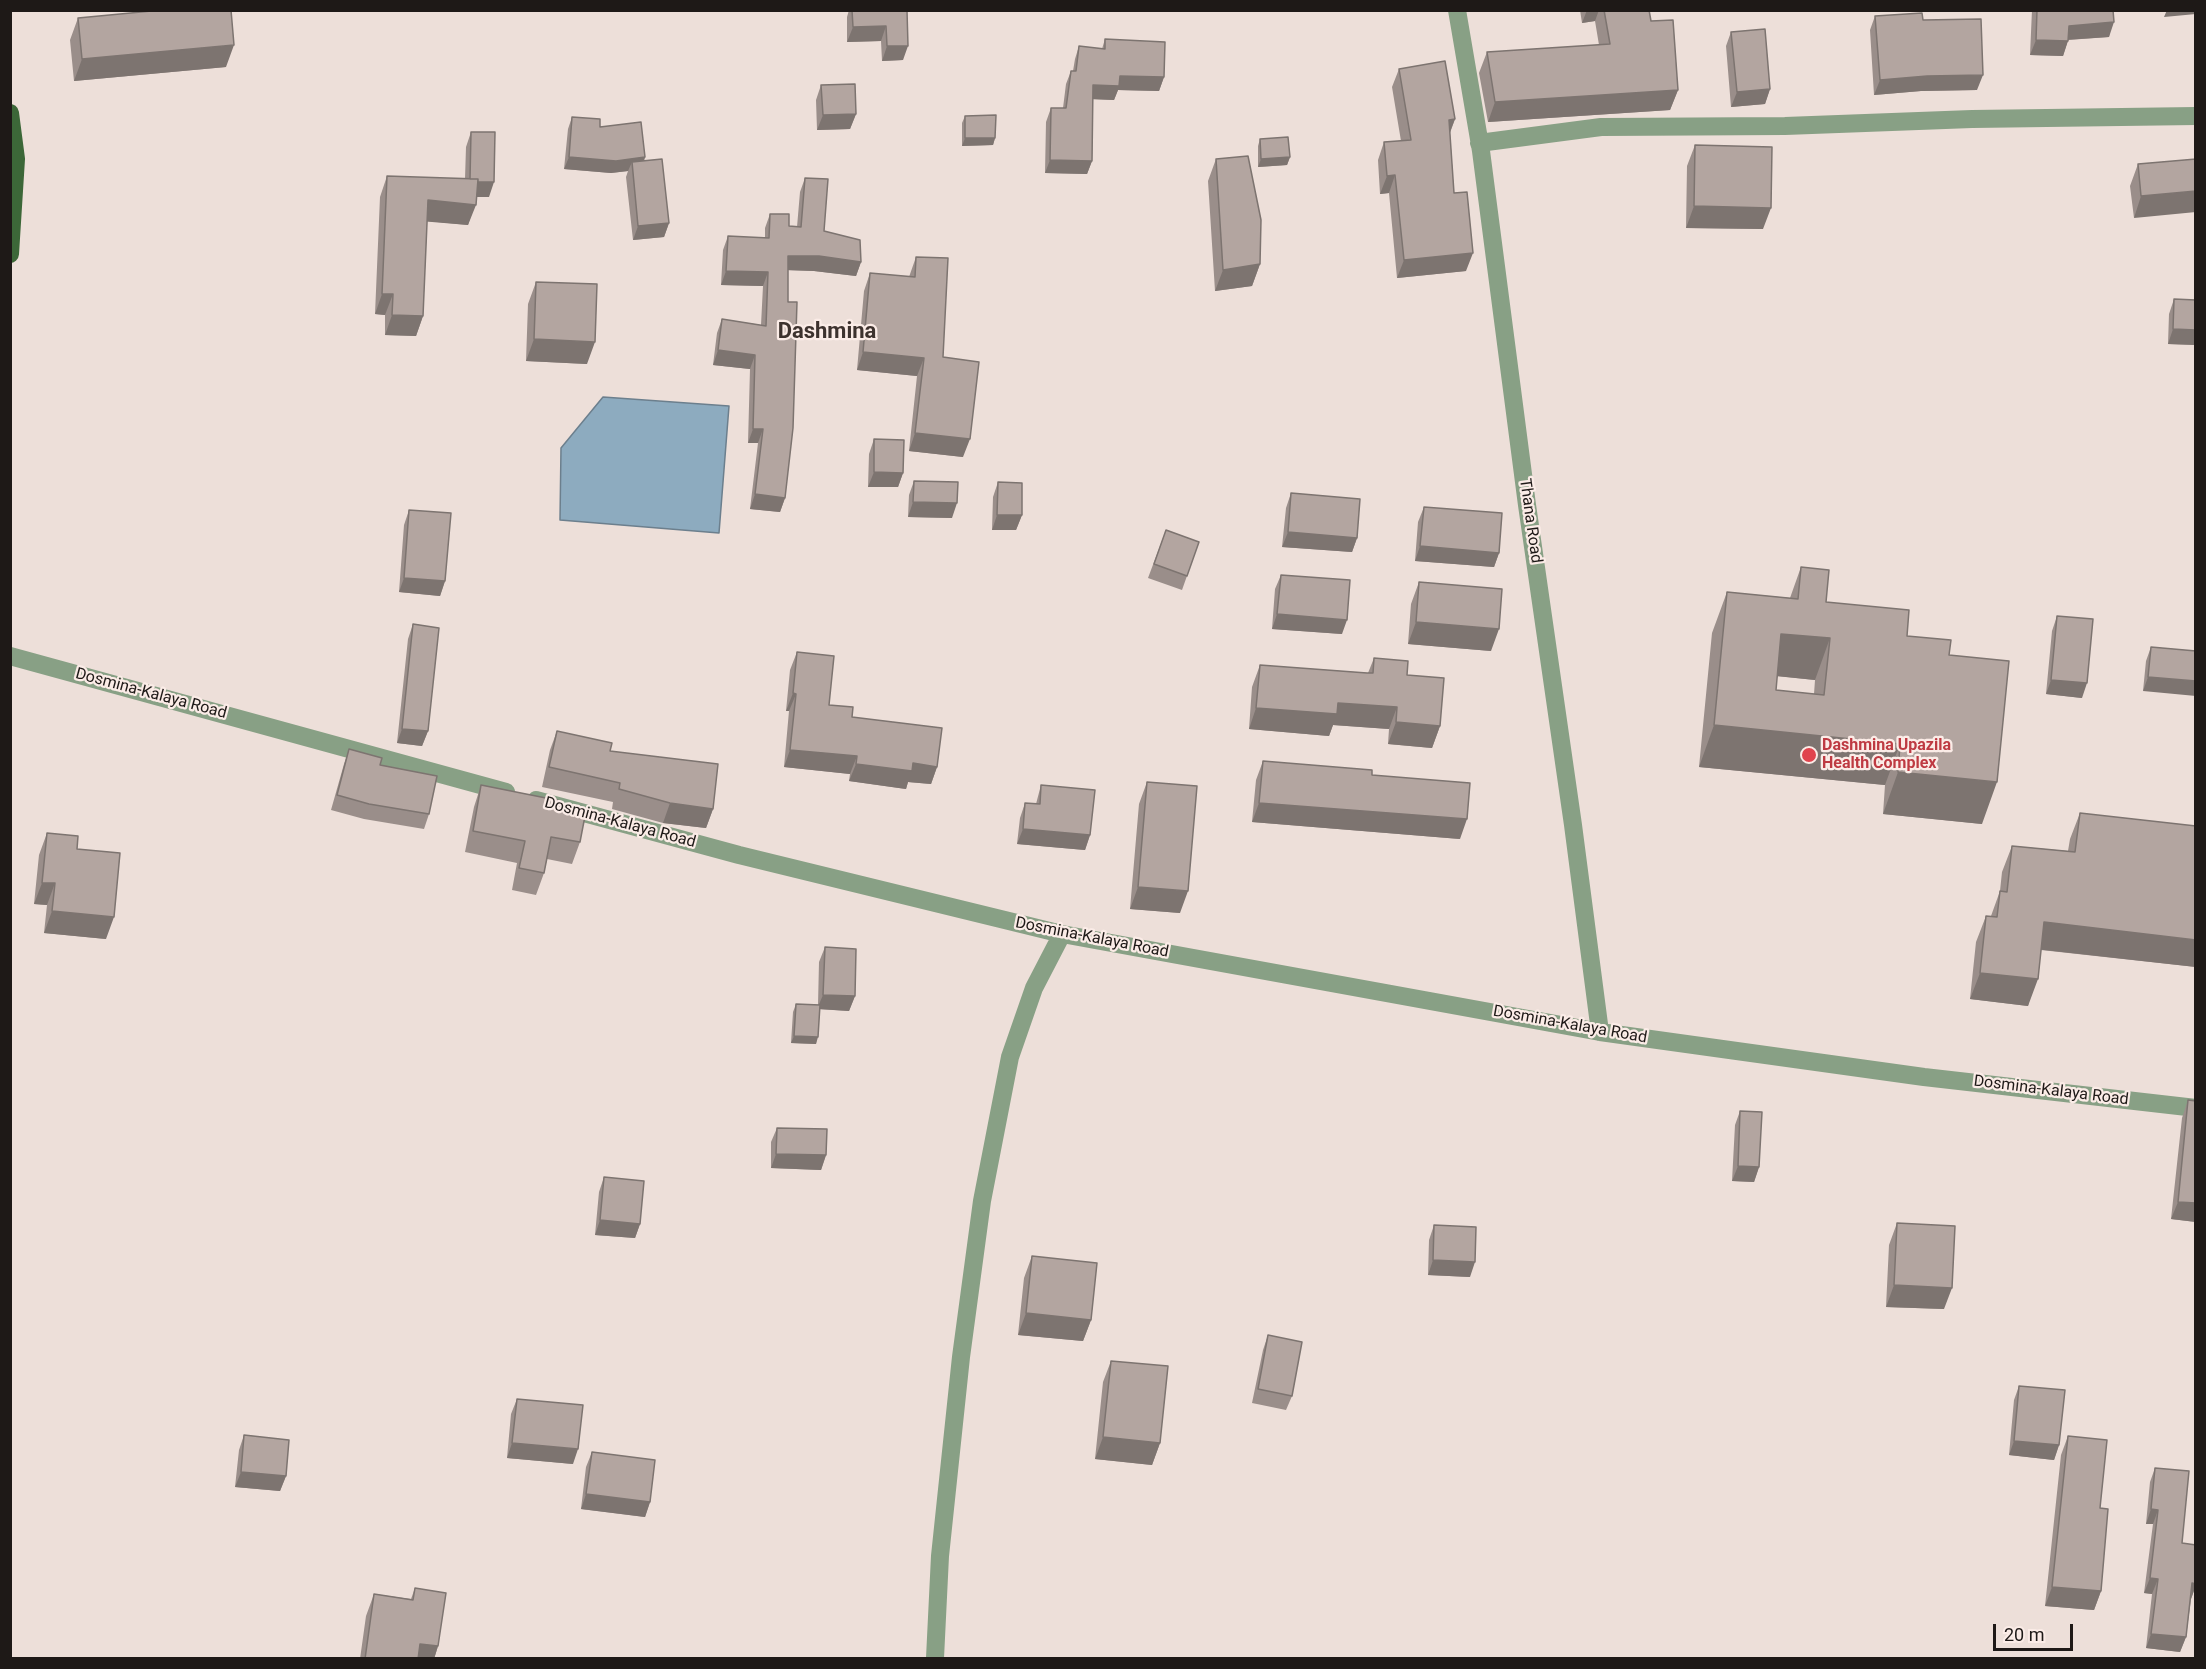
<!DOCTYPE html>
<style>
body{margin:0}
#map{position:relative;width:2206px;height:1669px;overflow:hidden;background:#eddfd9;font-family:Roboto,sans-serif}
canvas{display:block}
.frame{position:absolute;inset:0;border:12px solid #1e1917;pointer-events:none}
.scale{position:absolute;left:1993px;top:1624px;width:80px;height:27px;box-sizing:border-box;border:3px solid #1e1917;border-top:0;padding-left:8px;font-size:18px;line-height:21px;white-space:nowrap;color:#1e1917;-webkit-text-stroke:4px #fbece7;paint-order:stroke}
</style>
<div id="map">
<canvas width="2206" height="1669"></canvas>
<div class="frame"></div>
<div class="scale">20 m</div>
</div>
<script>
const ctx = document.querySelector('canvas').getContext('2d');
ctx.lineJoin = 'round';
function fill(path, color) {
  ctx.fillStyle = color;
  ctx.fill(path, 'evenodd');
}
function strokePath(path, color, width, dash) {
  ctx.strokeStyle = color;
  ctx.lineWidth = width;
  ctx.lineCap = dash ? 'butt' : 'round';
  ctx.setLineDash(dash || []);
  ctx.stroke(path);
}
function drawText(font, color, halo, rows, align = 'center') {
  ctx.font = font + ' Roboto,sans-serif';
  ctx.lineWidth = 4.5;
  ctx.setLineDash([]);
  ctx.textBaseline = 'middle';
  ctx.strokeStyle = halo;
  ctx.fillStyle = color;
  for (const [text, x, y, turn = 0] of rows) {
    ctx.save();
    ctx.translate(x, y);
    ctx.rotate((+turn || 0) * Math.PI / 180);
    ctx.textAlign = isNaN(turn) ? turn : align;
    if (halo) ctx.strokeText(text, 0, 0);
    ctx.fillText(text, 0, 0);
    ctx.restore();
  }
}
const water = new Path2D(`
 M 603,397 L 729,406 L 719,533 L 560,520 L 561,448 Z`);
const minor = new Path2D(`
 M 1457,10 L 1481,151 L 1527,505 L 1573,825 L 1600,1032
 M 1479,143 L 1601,127 L 1785,126 L 1972,119 L 2196,116
 M 10,656 L 506,792
 M 536,800 L 739,855 L 1062,934 L 1600,1032 L 1924,1077 L 2196,1108
 M 935,1658 L 940,1556 L 961,1357 L 982,1201 L 1010,1057 L 1034,988 L 1062,934`);
const major = new Path2D(`
 M 10,113 L 16,159 L 10,254`);
const wall = new Path2D(`
 M 849,10 L 907,10 L 903,60 L 882,61 L 881,41 L 847,42 L 847,17 Z
 M 1580,10 L 1649,10 L 1651,21 L 1678,90 L 1670,110 L 1488,122 L 1479,73 L 1487,52 L 1599,45 L 1595,21 L 1582,23 Z
 M 2032,10 L 2113,10 L 2109,37 L 2068,40 L 2063,56 L 2030,55 Z
 M 1875,16 L 1923,20 L 1977,90 L 1921,91 L 1874,95 L 1870,30 Z
 M 78,18 L 226,67 L 74,81 L 70,40 Z
 M 1731,32 L 1770,89 L 1765,104 L 1731,107 L 1726,46 Z
 M 1105,39 L 1164,77 L 1159,91 L 1118,90 L 1114,100 L 1093,99 L 1092,161 L 1087,174 L 1045,173 L 1046,122 L 1051,108 L 1063,108 L 1066,84 L 1071,71 L 1073,71 L 1075,59 L 1079,46 L 1102,49 Z
 M 1399,69 L 1455,119 L 1450,133 L 1454,193 L 1466,271 L 1397,278 L 1389,193 L 1380,194 L 1378,160 L 1384,142 L 1401,141 L 1392,87 Z
 M 821,85 L 856,114 L 850,129 L 817,130 L 816,100 Z
 M 965,116 L 995,138 L 993,145 L 962,146 L 962,123 Z
 M 572,117 L 600,127 L 645,157 L 644,161 L 669,223 L 664,237 L 633,240 L 626,177 L 628,171 L 611,173 L 564,169 L 568,129 Z
 M 471,132 L 489,197 L 477,197 L 468,225 L 427,221 L 423,316 L 416,336 L 385,335 L 385,315 L 375,314 L 380,197 L 387,176 L 465,179 L 466,147 Z
 M 1260,139 L 1290,157 L 1287,165 L 1258,167 L 1258,146 Z
 M 1695,145 L 1763,229 L 1686,228 L 1687,166 Z
 M 1216,159 L 1260,264 L 1252,286 L 1215,291 L 1208,181 Z
 M 2196,159 L 2134,218 L 2130,186 L 2138,164 Z
 M 805,178 L 824,231 L 861,262 L 856,276 L 814,271 L 788,270 L 785,498 L 780,512 L 750,509 L 758,443 L 748,443 L 750,369 L 713,365 L 717,333 L 722,319 L 761,325 L 763,286 L 721,285 L 723,250 L 728,236 L 765,238 L 765,228 L 770,214 L 789,226 L 797,227 L 800,192 Z
 M 916,257 L 943,357 L 963,457 L 909,451 L 917,376 L 857,370 L 864,291 L 870,273 L 909,277 Z
 M 536,282 L 587,364 L 526,361 L 528,304 Z
 M 2174,299 L 2196,300 L 2196,345 L 2168,344 L 2169,314 Z
 M 874,439 L 903,473 L 898,487 L 868,487 L 869,454 Z
 M 914,481 L 952,518 L 908,517 L 909,495 Z
 M 998,482 L 1022,515 L 1016,530 L 992,530 L 993,497 Z
 M 1291,493 L 1357,538 L 1352,552 L 1282,547 L 1286,508 Z
 M 1424,507 L 1499,553 L 1494,567 L 1415,561 L 1418,522 Z
 M 409,510 L 445,581 L 440,596 L 399,592 L 404,525 Z
 M 1166,530 L 1199,542 L 1182,590 L 1148,578 Z
 M 1801,567 L 1826,602 L 1907,636 L 1949,655 L 1982,824 L 1883,814 L 1885,785 L 1699,767 L 1712,633 L 1727,592 L 1790,598 ZM 1777,676 L 1815,680 L 1814,694 L 1776,690 Z
 M 1281,575 L 1342,634 L 1272,629 L 1275,589 Z
 M 1419,582 L 1491,651 L 1408,644 L 1411,604 Z
 M 2057,616 L 2082,698 L 2046,694 L 2052,631 Z
 M 413,624 L 428,731 L 422,746 L 397,743 L 408,639 Z
 M 2151,647 L 2196,651 L 2143,691 L 2146,661 Z
 M 797,652 L 829,705 L 852,717 L 937,767 L 931,784 L 908,782 L 906,789 L 849,781 L 850,774 L 784,767 L 789,711 L 786,711 L 790,670 Z
 M 1374,658 L 1407,675 L 1440,726 L 1432,748 L 1388,744 L 1389,729 L 1333,725 L 1329,736 L 1249,729 L 1252,687 L 1260,665 L 1368,673 Z
 M 557,731 L 610,751 L 713,809 L 706,828 L 663,823 L 612,809 L 613,802 L 542,787 L 550,750 Z
 M 349,749 L 380,765 L 429,814 L 424,829 L 364,819 L 331,810 L 344,764 Z
 M 1263,761 L 1372,775 L 1460,839 L 1252,822 L 1256,780 Z
 M 1147,782 L 1180,913 L 1130,909 L 1139,804 Z
 M 481,785 L 559,811 L 580,842 L 572,864 L 547,859 L 544,873 L 536,895 L 512,890 L 517,863 L 465,852 L 474,807 Z
 M 1041,785 L 1090,835 L 1085,850 L 1017,844 L 1020,818 L 1025,803 L 1036,804 Z
 M 2080,813 L 2196,967 L 2041,950 L 2028,1006 L 1970,999 L 1976,942 L 1986,916 L 1991,916 L 2000,891 L 2002,872 L 2012,846 L 2068,851 L 2070,839 Z
 M 47,833 L 77,849 L 106,939 L 44,933 L 47,905 L 34,904 L 39,855 Z
 M 825,947 L 855,996 L 849,1011 L 820,1009 L 816,1044 L 791,1043 L 793,1012 L 796,1004 L 818,1005 L 819,962 Z
 M 2188,1100 L 2196,1101 L 2196,1222 L 2171,1219 L 2182,1118 Z
 M 1740,1111 L 1759,1167 L 1754,1182 L 1732,1181 L 1735,1125 Z
 M 777,1128 L 826,1155 L 821,1170 L 771,1168 L 771,1142 Z
 M 604,1177 L 640,1224 L 635,1238 L 595,1235 L 599,1192 Z
 M 1897,1223 L 1944,1309 L 1886,1307 L 1889,1245 Z
 M 1434,1225 L 1470,1277 L 1428,1275 L 1429,1240 Z
 M 1032,1256 L 1091,1320 L 1083,1341 L 1018,1335 L 1024,1278 Z
 M 1268,1335 L 1292,1396 L 1286,1410 L 1252,1403 L 1263,1350 Z
 M 1111,1361 L 1160,1443 L 1152,1465 L 1095,1459 L 1103,1382 Z
 M 2019,1386 L 2059,1445 L 2054,1460 L 2009,1455 L 2014,1400 Z
 M 517,1399 L 573,1464 L 507,1458 L 511,1414 Z
 M 244,1435 L 286,1476 L 280,1491 L 235,1487 L 239,1450 Z
 M 2068,1436 L 2100,1508 L 2101,1591 L 2094,1610 L 2045,1606 L 2061,1455 Z
 M 592,1452 L 650,1502 L 645,1517 L 581,1509 L 586,1467 Z
 M 2155,1468 L 2182,1543 L 2196,1545 L 2196,1585 L 2191,1599 L 2186,1637 L 2180,1652 L 2146,1648 L 2152,1594 L 2144,1593 L 2153,1524 L 2146,1524 L 2150,1482 Z
 M 415,1588 L 438,1646 L 434,1659 L 360,1659 L 366,1616 L 374,1594 L 411,1599 Z`);
const shadedWall = new Path2D(`
 M 1587,10 L 1599,10 L 1595,21 L 1582,23 Z
 M 2167,10 L 2196,10 L 2196,14 L 2164,17 Z
 M 2114,22 L 2109,37 L 2064,40 L 2069,26 Z
 M 886,26 L 881,41 L 847,42 L 853,27 Z
 M 2036,40 L 2068,41 L 2063,56 L 2030,55 Z
 M 234,45 L 226,67 L 74,81 L 82,59 Z
 M 887,46 L 908,46 L 903,60 L 882,61 Z
 M 1983,75 L 1977,90 L 1921,91 L 1874,95 L 1880,80 L 1927,76 Z
 M 1120,76 L 1164,77 L 1159,91 L 1118,90 L 1114,100 L 1088,99 L 1093,85 Z
 M 1770,89 L 1765,104 L 1731,107 L 1737,92 Z
 M 1678,90 L 1670,110 L 1488,122 L 1495,102 Z
 M 856,114 L 850,129 L 817,130 L 823,115 Z
 M 1455,119 L 1448,137 L 1449,120 Z
 M 965,138 L 995,138 L 993,145 L 962,146 Z
 M 569,157 L 645,157 L 641,170 L 632,162 L 628,171 L 611,173 L 564,169 Z
 M 1290,157 L 1287,165 L 1258,167 L 1261,159 Z
 M 1050,160 L 1092,161 L 1087,174 L 1045,173 Z
 M 1395,175 L 1389,193 L 1380,194 L 1387,176 Z
 M 470,182 L 494,182 L 489,197 L 465,197 Z
 M 2196,191 L 2196,212 L 2134,218 L 2141,196 Z
 M 428,200 L 476,205 L 468,225 L 420,221 Z
 M 1694,206 L 1771,208 L 1763,229 L 1686,228 Z
 M 669,223 L 664,237 L 633,240 L 638,226 Z
 M 1473,253 L 1466,271 L 1397,278 L 1404,260 Z
 M 788,256 L 819,256 L 861,262 L 856,276 L 814,271 L 783,270 Z
 M 1260,264 L 1252,286 L 1215,291 L 1223,270 Z
 M 726,271 L 768,272 L 763,286 L 721,285 Z
 M 382,294 L 393,294 L 385,315 L 375,314 Z
 M 392,315 L 423,316 L 416,336 L 385,335 Z
 M 2173,329 L 2196,330 L 2196,345 L 2168,344 Z
 M 534,339 L 595,342 L 587,364 L 526,361 Z
 M 718,350 L 755,355 L 750,369 L 713,365 Z
 M 863,352 L 924,358 L 917,376 L 857,370 Z
 M 753,429 L 763,429 L 758,443 L 748,443 Z
 M 915,433 L 970,439 L 963,457 L 909,451 Z
 M 874,472 L 903,473 L 898,487 L 868,487 Z
 M 755,494 L 785,498 L 780,512 L 750,509 Z
 M 913,502 L 957,503 L 952,518 L 908,517 Z
 M 997,515 L 1022,515 L 1016,530 L 992,530 Z
 M 1288,532 L 1357,538 L 1352,552 L 1282,547 Z
 M 1420,546 L 1499,553 L 1494,567 L 1415,561 Z
 M 404,578 L 445,581 L 440,596 L 399,592 Z
 M 1277,614 L 1347,620 L 1342,634 L 1272,629 Z
 M 1416,622 L 1499,629 L 1491,651 L 1408,644 Z
 M 1781,634 L 1830,638 L 1815,680 L 1766,675 Z
 M 2148,677 L 2196,681 L 2196,696 L 2143,691 Z
 M 2051,680 L 2087,683 L 2082,698 L 2046,694 Z
 M 793,693 L 796,694 L 789,711 L 786,711 Z
 M 1338,703 L 1397,707 L 1389,729 L 1333,725 L 1329,736 L 1249,729 L 1256,708 Z
 M 1396,722 L 1440,726 L 1432,748 L 1388,744 Z
 M 1714,725 L 1900,744 L 1885,785 L 1699,767 Z
 M 402,729 L 428,731 L 422,746 L 397,743 Z
 M 790,750 L 857,756 L 850,774 L 784,767 Z
 M 913,763 L 937,767 L 931,784 L 908,782 L 906,789 L 849,781 L 856,764 Z
 M 1898,772 L 1997,782 L 1982,824 L 1883,814 Z
 M 670,803 L 713,809 L 706,828 L 663,823 Z
 M 1259,803 L 1467,819 L 1460,839 L 1252,822 Z
 M 1023,829 L 1090,835 L 1085,850 L 1017,844 Z
 M 42,883 L 55,883 L 47,905 L 34,904 Z
 M 1138,887 L 1188,891 L 1180,913 L 1130,909 Z
 M 52,911 L 114,917 L 106,939 L 44,933 Z
 M 2044,922 L 2196,940 L 2196,967 L 2035,949 Z
 M 1980,973 L 2038,979 L 2028,1006 L 1970,999 Z
 M 823,995 L 855,996 L 849,1011 L 817,1009 Z
 M 794,1036 L 818,1037 L 816,1044 L 791,1043 Z
 M 776,1154 L 826,1155 L 821,1170 L 771,1168 Z
 M 1738,1166 L 1759,1167 L 1754,1182 L 1732,1181 Z
 M 2178,1202 L 2196,1203 L 2196,1222 L 2171,1219 Z
 M 600,1220 L 640,1224 L 635,1238 L 595,1235 Z
 M 1433,1260 L 1475,1262 L 1470,1277 L 1428,1275 Z
 M 1894,1285 L 1952,1288 L 1944,1309 L 1886,1307 Z
 M 1026,1313 L 1091,1320 L 1083,1341 L 1018,1335 Z
 M 1103,1437 L 1160,1443 L 1152,1465 L 1095,1459 Z
 M 2014,1441 L 2059,1445 L 2054,1460 L 2009,1455 Z
 M 512,1443 L 578,1449 L 573,1464 L 507,1458 Z
 M 241,1472 L 286,1476 L 280,1491 L 235,1487 Z
 M 586,1494 L 650,1502 L 645,1517 L 581,1509 Z
 M 2151,1509 L 2158,1510 L 2153,1524 L 2146,1524 Z
 M 2150,1578 L 2158,1579 L 2152,1594 L 2144,1593 Z
 M 2192,1583 L 2196,1584 L 2196,1585 L 2191,1599 Z
 M 2052,1587 L 2101,1591 L 2094,1610 L 2045,1606 Z
 M 2151,1634 L 2186,1637 L 2180,1652 L 2146,1648 Z
 M 420,1644 L 438,1646 L 434,1659 L 414,1659 Z`);
const building = new Path2D(`
 M 162,10 L 231,10 L 234,45 L 82,59 L 78,18 Z
 M 852,10 L 907,10 L 908,46 L 887,46 L 886,26 L 853,27 Z
 M 1604,10 L 1649,10 L 1651,21 L 1673,20 L 1678,90 L 1495,102 L 1487,52 L 1610,44 Z
 M 2037,10 L 2113,10 L 2114,22 L 2069,26 L 2068,41 L 2036,40 Z
 M 1922,13 L 1923,20 L 1981,19 L 1983,75 L 1927,76 L 1880,80 L 1875,16 Z
 M 1765,29 L 1770,89 L 1737,92 L 1731,32 Z
 M 1105,39 L 1165,42 L 1164,77 L 1120,76 L 1119,86 L 1093,85 L 1092,161 L 1050,160 L 1051,108 L 1066,108 L 1071,71 L 1076,71 L 1079,46 L 1105,49 Z
 M 1445,61 L 1455,119 L 1449,120 L 1454,193 L 1467,192 L 1473,253 L 1404,260 L 1395,175 L 1387,176 L 1384,142 L 1411,140 L 1399,69 Z
 M 855,84 L 856,114 L 823,115 L 821,85 Z
 M 996,115 L 995,138 L 965,138 L 965,116 Z
 M 572,117 L 600,119 L 600,127 L 641,122 L 645,157 L 616,161 L 569,157 Z
 M 471,132 L 495,132 L 494,182 L 478,182 L 478,179 L 470,179 Z
 M 1288,137 L 1290,157 L 1261,159 L 1260,139 Z
 M 1695,145 L 1772,147 L 1771,208 L 1694,206 Z
 M 1248,156 L 1261,220 L 1260,264 L 1223,270 L 1216,159 Z
 M 662,159 L 669,223 L 638,226 L 632,162 Z
 M 2196,159 L 2196,191 L 2141,196 L 2138,164 Z
 M 387,176 L 478,179 L 476,205 L 428,200 L 423,316 L 392,315 L 393,294 L 382,294 Z
 M 805,178 L 828,179 L 824,231 L 860,240 L 861,262 L 819,256 L 788,256 L 788,302 L 797,302 L 793,428 L 785,498 L 755,494 L 763,429 L 753,429 L 755,355 L 718,350 L 722,319 L 766,326 L 768,272 L 726,271 L 728,236 L 769,238 L 770,214 L 789,214 L 789,226 L 801,227 Z
 M 916,257 L 948,258 L 943,357 L 979,362 L 970,439 L 915,433 L 924,358 L 863,352 L 870,273 L 915,277 Z
 M 536,282 L 597,284 L 595,342 L 534,339 Z
 M 2174,299 L 2196,300 L 2196,330 L 2173,329 Z
 M 874,439 L 904,440 L 903,473 L 874,472 Z
 M 914,481 L 958,482 L 957,503 L 913,502 Z
 M 998,482 L 1022,483 L 1022,515 L 997,515 Z
 M 1291,493 L 1360,499 L 1357,538 L 1288,532 Z
 M 1424,507 L 1502,513 L 1499,553 L 1420,546 Z
 M 409,510 L 451,513 L 445,581 L 404,578 Z
 M 1166,530 L 1199,542 L 1187,576 L 1154,564 Z
 M 1801,567 L 1829,570 L 1826,602 L 1909,610 L 1907,636 L 1951,640 L 1949,655 L 2009,661 L 1997,782 L 1898,772 L 1900,744 L 1714,725 L 1727,592 L 1798,599 ZM 1781,634 L 1830,638 L 1824,695 L 1776,690 Z
 M 1281,575 L 1350,580 L 1347,620 L 1277,614 Z
 M 1419,582 L 1502,589 L 1499,629 L 1416,622 Z
 M 2057,616 L 2093,619 L 2087,683 L 2051,680 Z
 M 413,624 L 439,628 L 428,731 L 402,729 Z
 M 2151,647 L 2196,651 L 2196,681 L 2148,677 Z
 M 797,652 L 834,656 L 829,705 L 853,707 L 852,717 L 942,728 L 937,767 L 913,763 L 912,771 L 856,764 L 857,756 L 790,750 L 796,694 L 793,693 Z
 M 1374,658 L 1408,661 L 1407,675 L 1444,678 L 1440,726 L 1396,722 L 1397,707 L 1338,703 L 1337,714 L 1256,708 L 1260,665 L 1367,673 L 1373,673 Z
 M 557,731 L 612,743 L 610,751 L 718,764 L 713,809 L 670,803 L 619,789 L 620,783 L 549,767 Z
 M 349,749 L 382,758 L 380,765 L 437,776 L 429,814 L 369,804 L 337,795 Z
 M 1263,761 L 1372,770 L 1372,775 L 1470,783 L 1467,819 L 1259,803 Z
 M 1147,782 L 1197,786 L 1188,891 L 1138,887 Z
 M 481,785 L 561,801 L 559,811 L 585,816 L 580,842 L 551,837 L 544,873 L 519,868 L 525,841 L 473,831 Z
 M 1041,785 L 1095,790 L 1090,835 L 1023,829 L 1025,803 L 1040,804 Z
 M 2080,813 L 2196,826 L 2196,940 L 2044,922 L 2038,979 L 1980,973 L 1986,916 L 1997,917 L 2000,891 L 2007,892 L 2012,846 L 2075,852 Z
 M 47,833 L 78,836 L 77,849 L 120,853 L 114,917 L 52,911 L 55,883 L 42,883 Z
 M 825,947 L 856,949 L 855,996 L 823,995 Z
 M 796,1004 L 820,1005 L 818,1037 L 794,1036 Z
 M 2188,1100 L 2196,1101 L 2196,1203 L 2178,1202 Z
 M 1740,1111 L 1762,1112 L 1759,1167 L 1738,1166 Z
 M 777,1128 L 827,1129 L 826,1155 L 776,1154 Z
 M 604,1177 L 644,1181 L 640,1224 L 600,1220 Z
 M 1897,1223 L 1955,1226 L 1952,1288 L 1894,1285 Z
 M 1434,1225 L 1476,1227 L 1475,1262 L 1433,1260 Z
 M 1032,1256 L 1097,1263 L 1091,1320 L 1026,1313 Z
 M 1268,1335 L 1302,1342 L 1292,1396 L 1258,1389 Z
 M 1111,1361 L 1168,1366 L 1160,1443 L 1103,1437 Z
 M 2019,1386 L 2065,1390 L 2059,1445 L 2014,1441 Z
 M 517,1399 L 583,1405 L 578,1449 L 512,1443 Z
 M 244,1435 L 289,1440 L 286,1476 L 241,1472 Z
 M 2068,1436 L 2107,1440 L 2100,1508 L 2108,1509 L 2101,1591 L 2052,1587 Z
 M 592,1452 L 655,1460 L 650,1502 L 586,1494 Z
 M 2155,1468 L 2189,1471 L 2182,1543 L 2196,1545 L 2196,1584 L 2192,1583 L 2186,1637 L 2151,1634 L 2158,1579 L 2150,1578 L 2158,1510 L 2151,1509 Z
 M 415,1588 L 446,1593 L 438,1646 L 420,1644 L 418,1659 L 365,1659 L 374,1594 L 413,1600 Z`);
const markers = [
 [1809,755,8,"#e0444e"]
];
const streetNames = [
 ["Thana Road",1530,521,82],
 ["Dosmina-Kalaya Road",151,694,15],
 ["Dosmina-Kalaya Road",620,823,15],
 ["Dosmina-Kalaya Road",1092,938,11],
 ["Dosmina-Kalaya Road",1570,1025,10],
 ["Dosmina-Kalaya Road",2051,1091,7]
];
const healthNames = [
 ["Dashmina Upazila",1822,746],
 ["Health Complex",1822,764]
];
const districtNames = [
 ["Dashmina",827,332]
];
fill(water, '#8dabbf');
strokePath(water, '#6c7f8d', 1.5);
strokePath(minor, '#88a085', 18);
strokePath(major, '#3c6738', 18);
fill(wall, '#9a8e8a');
fill(shadedWall, '#7d7470');
fill(building, '#b3a5a0');
strokePath(building, '#7d7470', 1.5);
for (const [x, y, r, color] of markers) {
  const dot = new Path2D();
  dot.arc(x, y, r, 0, 2 * Math.PI);
  ctx.fillStyle = color;
  ctx.fill(dot);
  strokePath(dot, '#fbece7', 2);
}
drawText('16px', '#1e1917', '#fbece7', streetNames);
drawText('bold 16px', '#be3a42', '#fbece7', healthNames, 'left');
drawText('bold 22px', '#3d322e', '#fbece7', districtNames);
</script>
